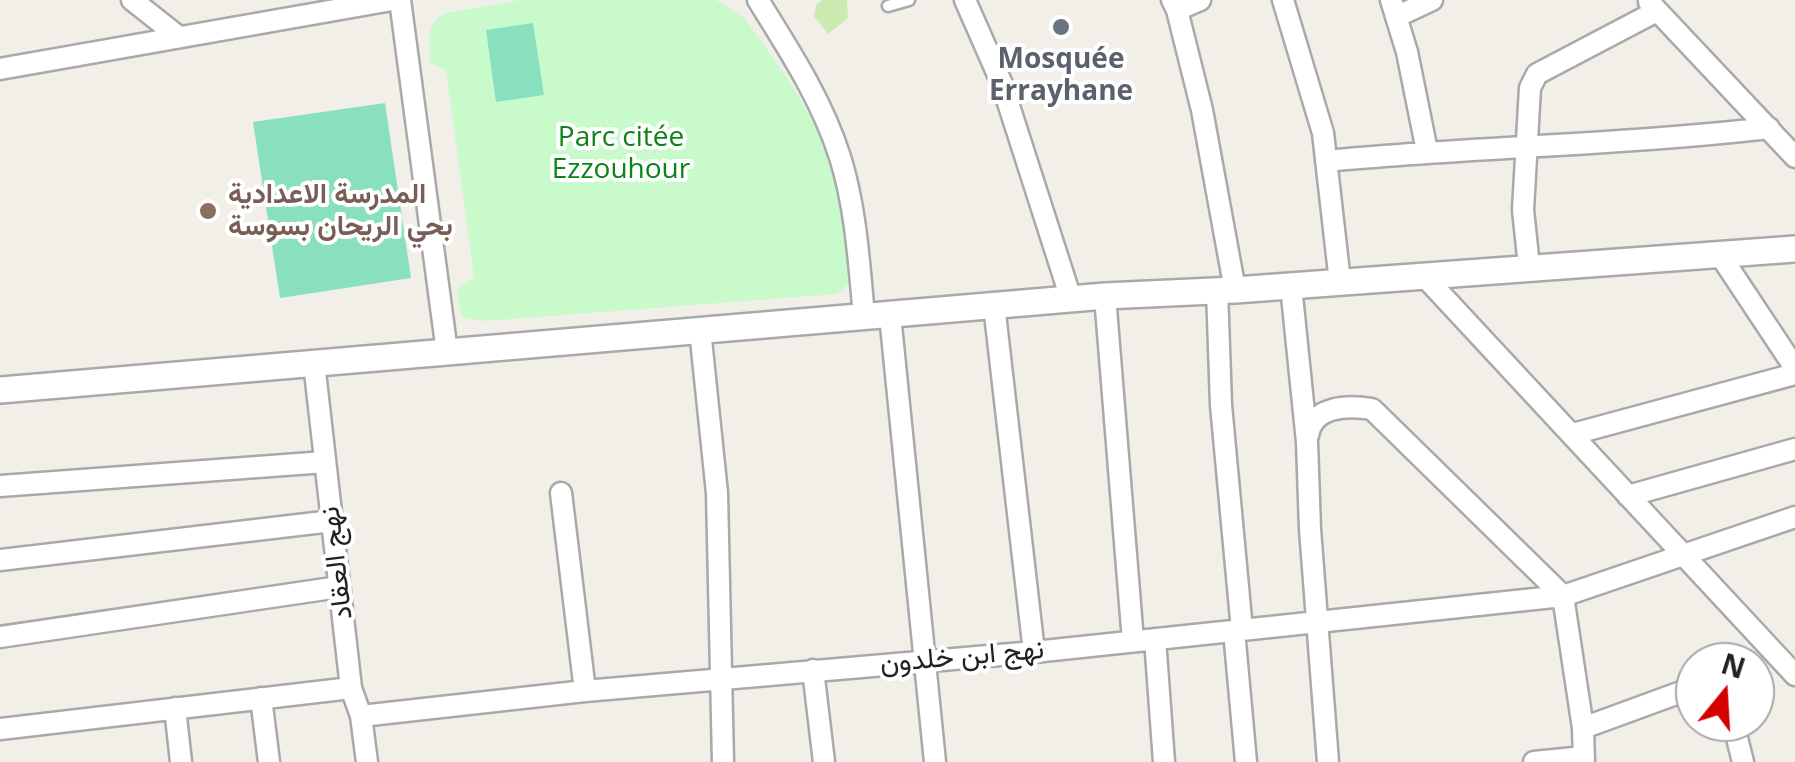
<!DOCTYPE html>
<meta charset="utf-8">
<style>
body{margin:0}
#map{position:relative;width:1795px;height:762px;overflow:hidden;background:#f2efe9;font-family:"Open Sans",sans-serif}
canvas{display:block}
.north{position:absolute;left:1675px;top:642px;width:100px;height:100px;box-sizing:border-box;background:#fff;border:2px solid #a7a7a7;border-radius:50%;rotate:18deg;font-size:28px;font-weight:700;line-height:40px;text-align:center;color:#222}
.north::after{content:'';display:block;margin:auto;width:35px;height:45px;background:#d40000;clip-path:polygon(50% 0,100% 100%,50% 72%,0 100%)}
</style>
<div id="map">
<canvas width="1795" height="762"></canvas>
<div class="north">N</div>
</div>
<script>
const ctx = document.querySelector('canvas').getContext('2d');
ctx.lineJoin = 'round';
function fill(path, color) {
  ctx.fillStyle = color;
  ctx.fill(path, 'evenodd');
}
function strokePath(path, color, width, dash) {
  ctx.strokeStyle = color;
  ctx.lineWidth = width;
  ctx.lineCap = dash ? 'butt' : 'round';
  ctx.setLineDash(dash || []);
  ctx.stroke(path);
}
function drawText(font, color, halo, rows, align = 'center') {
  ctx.font = font + ' "Open Sans",Vazirmatn,sans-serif';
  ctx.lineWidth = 8;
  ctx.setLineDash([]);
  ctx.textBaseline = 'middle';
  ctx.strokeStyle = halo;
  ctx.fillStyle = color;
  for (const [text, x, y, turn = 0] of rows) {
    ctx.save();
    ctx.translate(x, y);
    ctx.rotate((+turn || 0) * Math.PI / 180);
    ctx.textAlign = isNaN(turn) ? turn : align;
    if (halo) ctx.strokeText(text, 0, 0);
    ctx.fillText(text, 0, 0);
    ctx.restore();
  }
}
const grass = new Path2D(`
 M 822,0 L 847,0 L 848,18 L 828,34 L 814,16 L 816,5 Z`);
const park = new Path2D(`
 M 520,0 L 716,0 L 744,17 L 788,79 L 820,132 L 840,194 L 852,275 L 850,283 L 837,294 L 486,321 L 465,318 L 460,311 L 457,289 L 474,277 L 446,70 L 430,63 C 430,44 424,21 446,13 Z`);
const pitch = new Path2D(`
 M 533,23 L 544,95 L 496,102 L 486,30 Z
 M 385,103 L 411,278 L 280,298 L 253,122 Z`);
const service = new Path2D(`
 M 888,6 L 909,0`);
const minor = new Path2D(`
 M 132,0 L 179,37
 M 400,0 L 447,352
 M 758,0 C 789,50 822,100 840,157 C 856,208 859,263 864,316
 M 965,0 L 1002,84 L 1071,299
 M 1172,0 L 1177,10 L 1202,110 L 1235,290
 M 1283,0 L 1323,133 L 1340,282
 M 1391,0 L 1407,52 L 1427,151
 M 1649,2 L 1795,157
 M 1177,10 L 1200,0
 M 1396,17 L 1432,0
 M 0,69 L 392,0
 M 1326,161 C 1473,147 1621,145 1769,128
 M 1720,255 L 1795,368
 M 1529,266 L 1523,210 L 1530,88 L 1537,74 L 1657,11
 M 1424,276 L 1795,675
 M 1291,286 L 1307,442 L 1310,529 L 1328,762
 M 1217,290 L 1221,405 L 1242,630
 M 1105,296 L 1133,641
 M 994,305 L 1034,652
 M 890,315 L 935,762
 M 700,330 L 717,493 L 723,762
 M 314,363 L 351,688 L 361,716 L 367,762
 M 1573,434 L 1795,374
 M 1308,436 C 1312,406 1347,405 1372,409 L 1563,596
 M 0,486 L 325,462
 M 561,493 L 585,691
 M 1628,496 L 1795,449
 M 0,560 L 332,521
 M 1234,631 L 1246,762
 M 0,637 L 339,587
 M 1155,639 L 1164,762
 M 813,670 L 824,762
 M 261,698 L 269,762
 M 175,708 L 181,762
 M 361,716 L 585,691 L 1034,652 L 1563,596
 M 1733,722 L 1743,762
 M 1583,728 L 1695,687
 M 0,729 L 351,688
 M 1534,762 L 1584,757
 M 1584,762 L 1583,728 L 1563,596 L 1795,517`);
const tertiary = new Path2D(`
 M 0,390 L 1105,296 L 1235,290 L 1795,249`);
const markers = [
 [1061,27,10,"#6b7280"],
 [208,211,10,"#8d6e63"]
];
const worshipNames = [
 ["Mosquée",1061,60],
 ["Errayhane",1061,92]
];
const parkNames = [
 ["Parc citée",621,138],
 ["Ezzouhour",621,170]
];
const educationNames = [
 ["المدرسة الاعدادية",228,195],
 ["بحي الريحان بسوسة",228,227]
];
const streetNames = [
 ["نهج العقاد",337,563,-97],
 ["نهج ابن خلدون",962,657,-5]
];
fill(grass, '#cdebb0');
fill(park, '#c8facc');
fill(pitch, '#88e0be');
strokePath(service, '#a9a9a9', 15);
strokePath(minor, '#a9a9a9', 25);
strokePath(tertiary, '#a9a9a9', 30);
strokePath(service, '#fff', 10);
strokePath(minor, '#fff', 20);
strokePath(tertiary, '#fff', 25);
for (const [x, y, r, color] of markers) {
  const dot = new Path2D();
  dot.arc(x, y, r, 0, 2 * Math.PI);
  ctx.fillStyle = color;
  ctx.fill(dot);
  strokePath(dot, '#fff', 4);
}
drawText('bold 28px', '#5b616d', '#fff', worshipNames);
drawText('28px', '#0c8416', '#fff', parkNames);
drawText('bold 28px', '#785e54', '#fff', educationNames, 'left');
drawText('28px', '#222', '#fff', streetNames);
</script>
